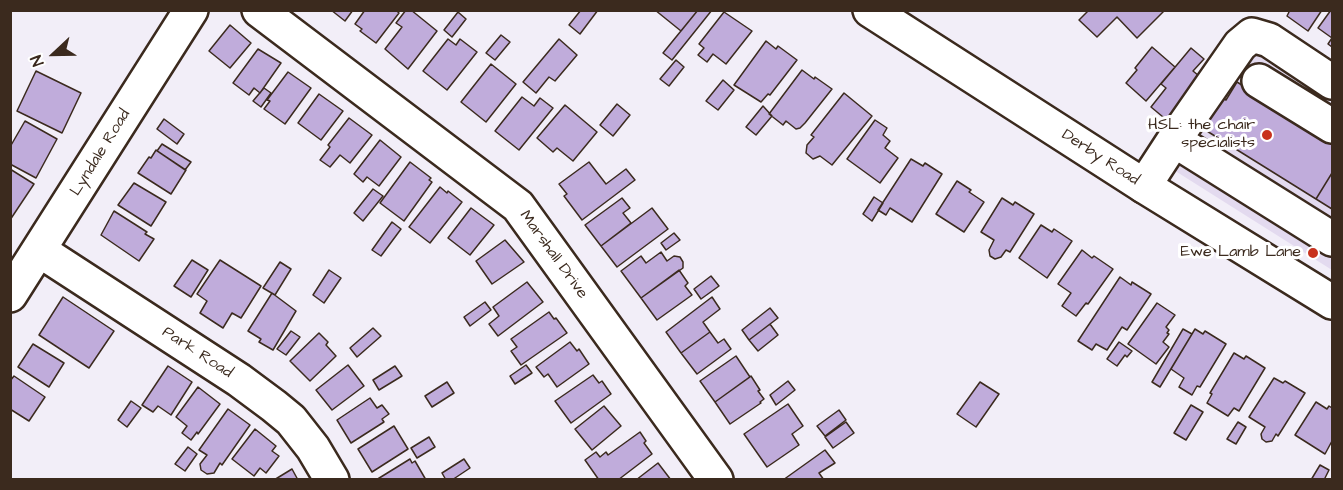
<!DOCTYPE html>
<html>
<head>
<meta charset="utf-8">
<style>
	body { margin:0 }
	#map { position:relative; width:1343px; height:490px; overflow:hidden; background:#f2eef8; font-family:"Architects Daughter",sans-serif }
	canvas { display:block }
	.frame { position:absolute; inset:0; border:12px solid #3b2a1e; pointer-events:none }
	.north { position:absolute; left:24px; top:24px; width:60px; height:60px; -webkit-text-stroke:4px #fff; paint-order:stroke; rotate:248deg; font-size:16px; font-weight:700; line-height:24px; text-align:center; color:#3b2a1e }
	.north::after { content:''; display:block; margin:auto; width:21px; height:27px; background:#3b2a1e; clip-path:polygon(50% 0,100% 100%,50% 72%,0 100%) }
</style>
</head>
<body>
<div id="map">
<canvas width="1343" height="490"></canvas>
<div class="frame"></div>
<div class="north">N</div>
</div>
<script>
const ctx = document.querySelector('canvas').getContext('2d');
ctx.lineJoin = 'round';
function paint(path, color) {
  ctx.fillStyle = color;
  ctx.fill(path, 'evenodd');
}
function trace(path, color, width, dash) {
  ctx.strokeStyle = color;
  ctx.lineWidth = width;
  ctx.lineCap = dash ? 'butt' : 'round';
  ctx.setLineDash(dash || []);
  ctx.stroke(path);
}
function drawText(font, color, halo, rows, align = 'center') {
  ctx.font = font + ' "Architects Daughter",sans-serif';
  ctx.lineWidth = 6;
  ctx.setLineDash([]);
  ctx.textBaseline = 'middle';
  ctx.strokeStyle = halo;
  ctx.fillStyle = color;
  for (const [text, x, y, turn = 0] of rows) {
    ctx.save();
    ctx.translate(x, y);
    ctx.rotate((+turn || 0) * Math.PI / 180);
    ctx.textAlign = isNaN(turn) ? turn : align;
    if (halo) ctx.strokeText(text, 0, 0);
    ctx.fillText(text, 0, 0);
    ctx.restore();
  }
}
const built = new Path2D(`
	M1255 54 1332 103V270L1150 155 1221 98 1226 100Z`);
const building = new Path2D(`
	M331 10H353L345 21Z
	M365 10H396L399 13 376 43 360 31 362 29 355 24Z
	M406 10H411L437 31 408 69 385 49 402 27 396 23Z
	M581 10H598L580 34 569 25Z
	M655 10H698L681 31Z
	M698 10H712L672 60 663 53Z
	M1089 10H1165L1137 38 1117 17 1097 37 1079 20Z
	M1322 10 1308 31 1287 16 1290 10Z
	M1331 10H1332V47L1328 44 1332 38 1318 28Z
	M458 12 466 19 452 37 444 30Z
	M724 12 752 31 726 64 713 54 707 62 698 55 704 48 699 44Z
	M230 25 251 43 230 68 209 51Z
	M501 35 510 42 495 60 486 53Z
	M448 39 456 45 460 39 477 52 447 90 423 71Z
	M559 39 577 55 555 81 549 77 536 93 523 82Z
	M766 41 776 49 778 46 797 60 770 95 768 94 761 102 734 85Z
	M1152 47 1175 67 1146 101 1126 83 1137 70 1135 68Z
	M1191 48 1204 59 1193 71 1204 80 1169 122 1151 107 1166 88 1161 84Z
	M258 49 281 63 260 93 254 88 249 95 233 83Z
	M676 60 684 67 669 86 660 79Z
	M491 64 516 84 486 122 461 102Z
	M802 70 814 79 815 77 832 89 805 123 800 128 796 129 786 121 783 125 769 114Z
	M36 71 81 93 62 133 17 111Z
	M288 72 311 88 285 124 264 109 270 101 267 100Z
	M723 80 734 90 718 110 706 101Z
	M1237 82 1332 141V173L1316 199 1202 128 1221 98 1226 100Z
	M264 88 271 93 261 107 253 101Z
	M844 93 872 116 832 165 820 156 813 159 806 153 807 145 814 137 811 135Z
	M319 94 343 111 321 140 298 123Z
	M522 97 534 106 540 98 553 108 519 150 495 131Z
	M617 104 630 115 613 136 600 125Z
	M565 105 597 132 573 161 557 148 553 152 537 138Z
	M763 106 772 116 756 135 746 127Z
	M349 118 372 135 350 163 340 155 330 167 320 160 330 147 328 145Z
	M164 119 184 134 177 144 157 129Z
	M875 120 887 128 883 135 890 141 885 148 898 158 880 183 847 159Z
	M25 121 57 139 36 178 10 164V147Z
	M380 140 401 157 379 186 367 177 363 182 354 174Z
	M162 144 191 162 185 170 157 151Z
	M156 150 186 170 171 194 138 173 149 157 151 158Z
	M911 159 923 166 925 163 942 174 912 222 890 208 886 215 878 210Z
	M410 162 431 178 429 180 432 182 404 221 380 203Z
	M589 162 606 184 626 169 635 180 582 220 564 196 567 194 559 184Z
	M10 169 34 184 10 220Z
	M1332 173V209L1316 199Z
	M957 181 971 190 969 192 984 202 964 232 936 214Z
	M134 183 166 202 151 226 118 205Z
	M440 187 447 193 448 191 462 202 430 243 409 227Z
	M373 189 383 196 363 221 354 213Z
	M874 197 883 203 872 221 863 214Z
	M622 198 630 208 623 213 631 223 601 246 585 225Z
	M1002 198 1013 205 1015 202 1034 214 1010 252 1006 250 1001 257 995 259 990 256 989 250 994 240 981 232Z
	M471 208 494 225 470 255 448 238Z
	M652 208 668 229 617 267 601 246Z
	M114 211 147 232 145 234 154 239 139 261 101 235Z
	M392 222 401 229 381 256 372 250Z
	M1041 225 1052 232 1054 229 1072 241 1047 278 1019 258Z
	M674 233 680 240 666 250 661 243Z
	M505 240 524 262 492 284 476 261Z
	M1082 250 1092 258 1094 256 1113 269 1088 304 1086 303 1076 316 1062 306 1071 293 1058 284Z
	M661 252 667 261 674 256 680 257 683 262V268L641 298 621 271 641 256 646 263Z
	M192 260 208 270 191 297 174 286Z
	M220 260 261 286 241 318 232 313 223 328 200 313 207 301 197 294Z
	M280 262 291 269 275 295 263 288Z
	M329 270 341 278 324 303 313 295Z
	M679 270 688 283 685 286 692 295 657 320 641 298Z
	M711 276 719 286 701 299 694 289Z
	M1120 277 1131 285 1132 282 1151 294 1127 330 1122 327 1107 350 1096 344 1092 350 1078 341Z
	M527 282 543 302 498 336 489 324 499 316 493 307Z
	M272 293 296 311 273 350 259 342 261 339 248 331Z
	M63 297 114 331 89 368 39 335Z
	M712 297 720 309 703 322 710 332 681 353 666 332Z
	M485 302 491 310 470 326 464 317Z
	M1157 303 1175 315 1166 327 1169 330 1167 333 1169 334 1163 342 1169 347 1156 364 1128 344Z
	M770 308 778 318 749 340 742 330Z
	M549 312 554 319 556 318 567 333 521 365 511 351 517 347 511 339Z
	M770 324 778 335 758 351 749 340Z
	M373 328 381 336 357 357 350 348Z
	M1183 329 1192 334 1160 387 1152 382Z
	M1195 329 1203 334 1205 331 1226 344 1200 387 1197 386 1192 395 1179 387 1184 378 1171 369Z
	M291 331 300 337 286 355 277 349Z
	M710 332 718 343 724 339 731 349 697 374 681 353Z
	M319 333 328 342 326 345 336 356 310 381 290 361Z
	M570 342 577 351 579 349 589 364 557 387 548 374 544 377 536 367Z
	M1119 342 1132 351 1127 357 1125 355 1117 366 1107 359Z
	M33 344 64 363 49 387 18 367Z
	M1234 353 1244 359 1246 356 1265 368 1239 411 1234 408 1228 416 1207 403 1212 394 1210 393Z
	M736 356 750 377 715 402 700 381Z
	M348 365 364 386 332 410 316 390Z
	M526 365 532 373 515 384 510 376Z
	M168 366 192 382 171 415 158 406 153 412 142 405Z
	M395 366 402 376 379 390 373 380Z
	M593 375 599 383 602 381 611 394 571 423 555 401Z
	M14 376 45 397 29 421 10 409V381Z
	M751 376 760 390 758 391 764 399 760 402 761 403 730 424 715 402Z
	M1274 378 1283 383 1285 381 1305 393 1278 436 1276 434 1272 441 1266 442 1262 439 1261 434 1265 427 1249 417Z
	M788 381 795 390 776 405 770 395Z
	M447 382 454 393 432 407 425 396Z
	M980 382 999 394 976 427 957 414Z
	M198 387 220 404 198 434 197 432 191 440 182 433 187 426 176 417Z
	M370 398 377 408 382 405 389 414 382 419 384 422 351 443 337 420Z
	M131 401 141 408 127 427 118 420Z
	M1316 402 1327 409 1329 406 1332 408V441L1325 454 1295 435Z
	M788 404 803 426 792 434 799 445 767 467 744 434Z
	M1191 405 1203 412 1186 440 1174 433Z
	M604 406 621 426 592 450 575 429Z
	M228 409 250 425 222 465 220 463 214 473 207 474 201 470 200 464 207 455 199 450Z
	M839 410 846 420 825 436 817 426Z
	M846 422 854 433 833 448 825 437Z
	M1238 422 1246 427 1236 444 1227 439Z
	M394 426 408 449 372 472 358 449Z
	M255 429 276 446 272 451 279 456 266 473 260 468 254 476 232 459Z
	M640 432 646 441 644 443 652 454 618 480H599L585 460 596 452 600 457 606 452 608 455Z
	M429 437 435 447 417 458 411 448Z
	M188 447 197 454 185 471 175 464Z
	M825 450 835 463 819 473 824 480H783Z
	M410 459 412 463 415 461 426 480H376Z
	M464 459 470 468 452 480H446L442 473Z
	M658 463 671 480H636Z
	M1320 465 1329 470 1324 480H1311Z
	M292 469 298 480H274Z`);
const minor = new Path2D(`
	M259 10 518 206 716 480
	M1259 81 1332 126
	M1174 140 1240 45 1252 35 1269 40 1332 82
	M1144 186 1174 140 1332 239
	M39 250 239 380 274 406 291 420 313 448 332 480
	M10 295 191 10`);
const major = new Path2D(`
	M870 10 1144 186 1332 302`);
const markers = [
	[1267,135,6,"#c8321e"],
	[1313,253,6,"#c8321e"]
];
const poiNames = [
	["HSL: the chair",1255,126],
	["specialists",1255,144],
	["Ewe Lamb Lane",1301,253]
];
const streetNames = [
	["Lyndale Road",101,153,-58],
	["Derby Road",1100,158,33],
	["Marshall Drive",553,255,54],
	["Park Road",197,353,33]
];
paint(built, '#e3daef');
paint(building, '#c0acdb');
trace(building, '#3b2a1e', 1.5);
trace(minor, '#3b2a1e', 38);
trace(major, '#3b2a1e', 38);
trace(minor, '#fff', 33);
trace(major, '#fff', 33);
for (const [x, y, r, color] of markers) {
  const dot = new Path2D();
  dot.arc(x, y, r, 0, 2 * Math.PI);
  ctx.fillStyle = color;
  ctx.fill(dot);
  trace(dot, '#fff', 2);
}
drawText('16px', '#3b2a1e', '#fff', poiNames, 'right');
drawText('16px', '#3b2a1e', '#fff', streetNames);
</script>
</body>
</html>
